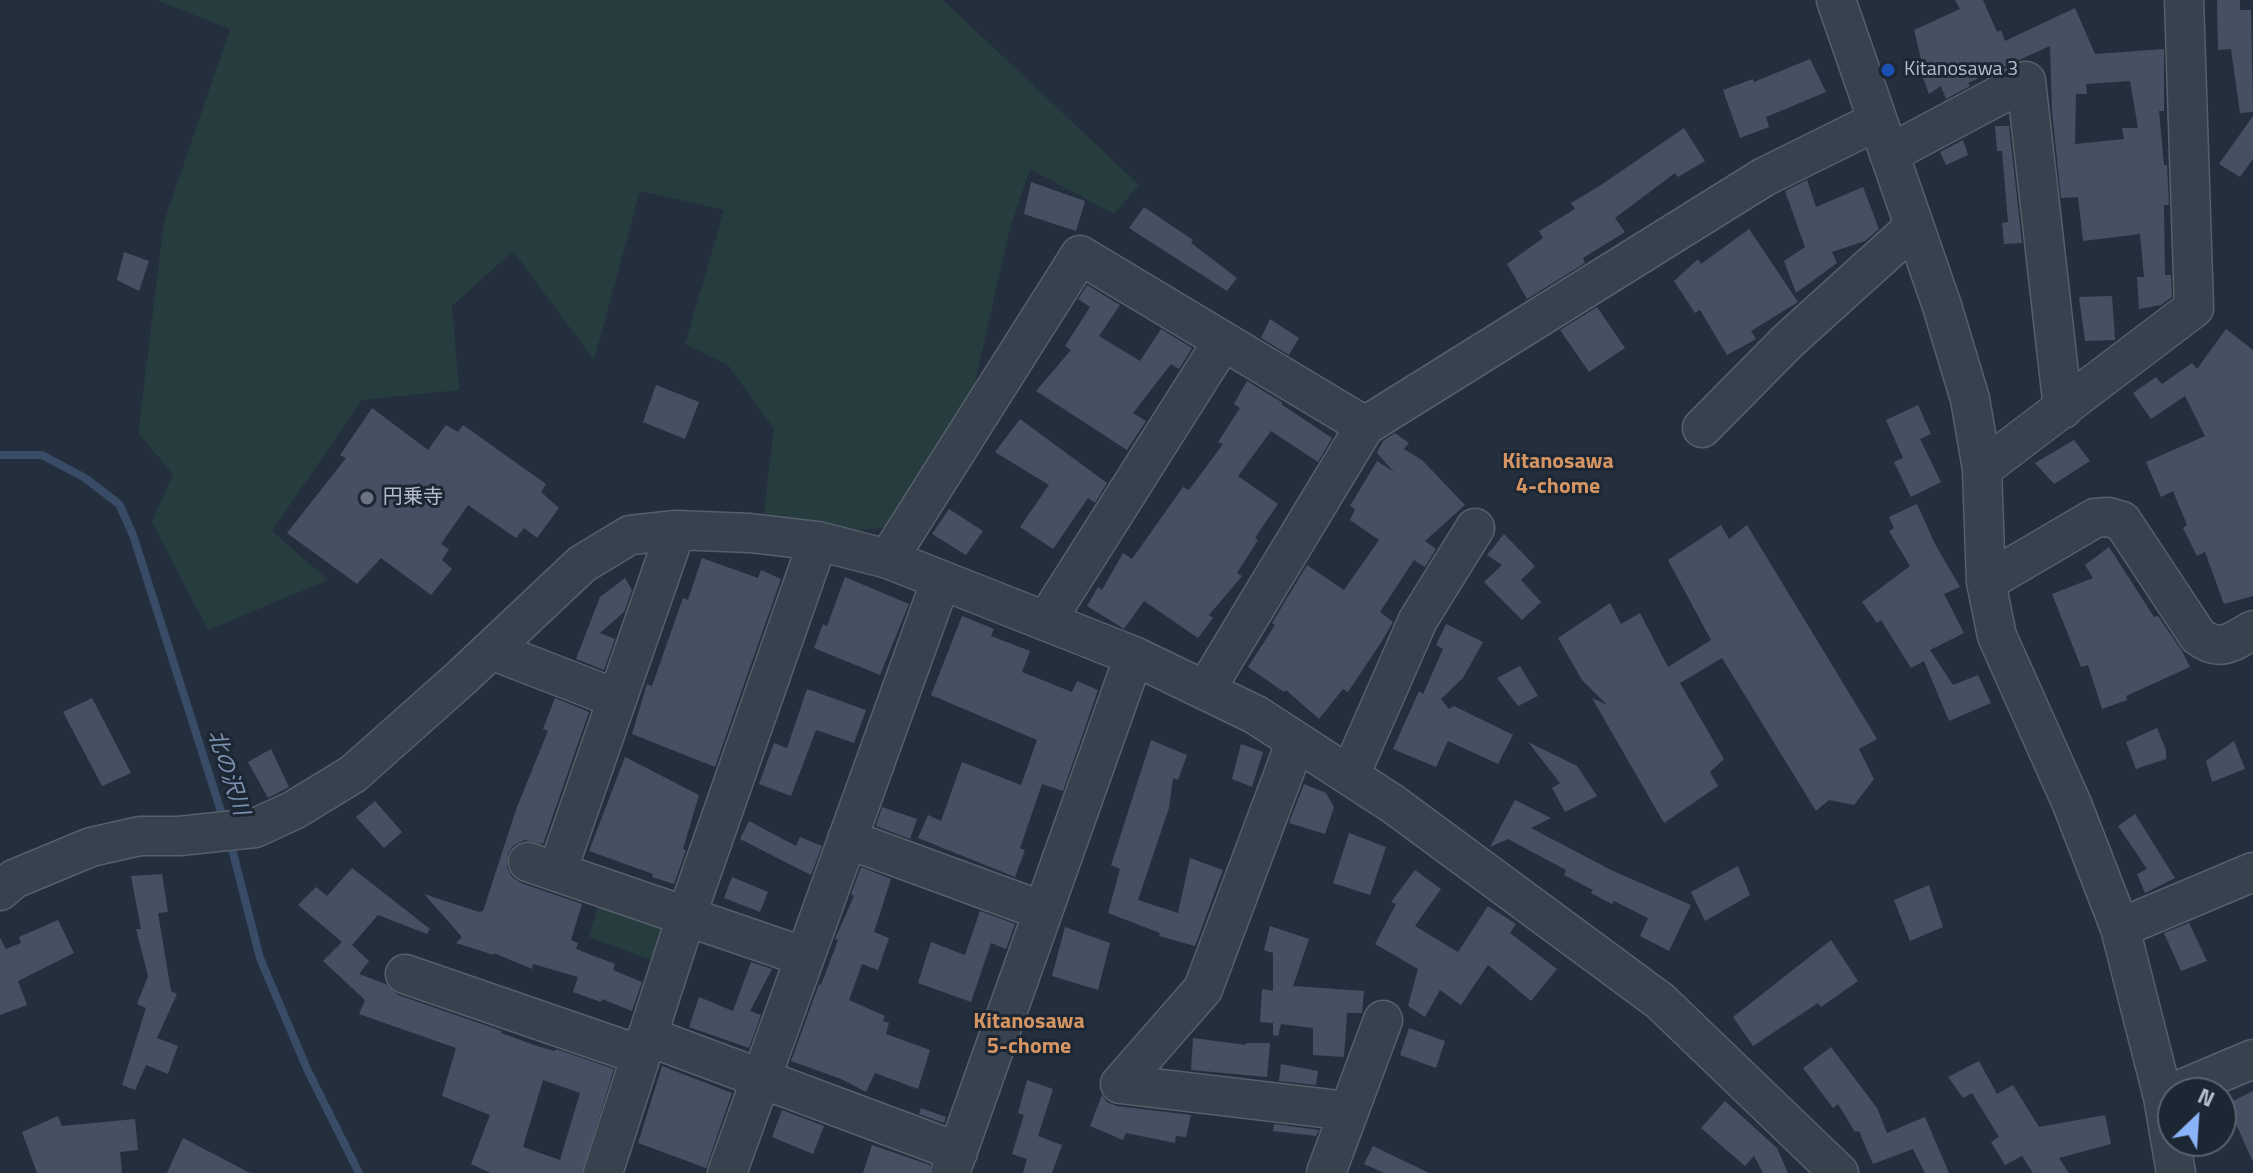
<!DOCTYPE html>
<html>
<head>
<meta charset="utf-8">
<style>
	body { margin:0 }
	#map { position:relative; width:2253px; height:1173px; overflow:hidden; background:#242f3e; font-family:"Titillium Web",sans-serif }
	canvas { display:block }
	.north { position:absolute; left:2157px; top:1077px; width:80px; height:80px; box-sizing:border-box; background:#1d2633; border:2px solid #59626f; border-radius:50%; rotate:25deg; font-size:22px; font-weight:700; line-height:32px; text-align:center; color:#b4bcc9 }
	.north::after { content:''; display:block; margin:auto; width:28px; height:36px; background:#8ab4f8; clip-path:polygon(50% 0,100% 100%,50% 72%,0 100%) }
</style>
</head>
<body>
<div id="map">
<canvas width="2253" height="1173"></canvas>
<div class="north">N</div>
</div>
<script>
const ctx = document.querySelector('canvas').getContext('2d');
ctx.lineJoin = 'round';
function paint(path, color) {
  ctx.fillStyle = color;
  ctx.fill(path, 'evenodd');
}
function trace(path, color, width, dash) {
  ctx.strokeStyle = color;
  ctx.lineWidth = width;
  ctx.lineCap = dash ? 'butt' : 'round';
  ctx.setLineDash(dash || []);
  ctx.stroke(path);
}
function drawText(font, color, halo, rows, align = 'center') {
  ctx.font = font + ' "Titillium Web","Noto Sans JP",sans-serif';
  ctx.lineWidth = 6;
  ctx.setLineDash([]);
  ctx.textBaseline = 'middle';
  ctx.strokeStyle = halo;
  ctx.fillStyle = color;
  for (const [text, x, y, turn = 0] of rows) {
    ctx.save();
    ctx.translate(x, y);
    ctx.rotate((+turn || 0) * Math.PI / 180);
    ctx.textAlign = isNaN(turn) ? turn : align;
    if (halo) ctx.strokeText(text, 0, 0);
    ctx.fillText(text, 0, 0);
    ctx.restore();
  }
}
const green = new Path2D(`
	M156 0H943L1139 185 1114 214 1030 169 1010 228 974 387 901 525 856 531 763 520 774 429 728 365 685 344 724 210 640 191 594 360 513 251 452 306 459 390 362 400 272 531 328 580 208 630 152 522 173 474 138 433 164 222 230 29Z
	M599 902 656 921 660 930 651 960 589 937Z`);
const stream = new Path2D(`
	M0 455H42L85 478 119 504 133 535 224 821
	M230 841 260 958 307 1069 359 1173`);
const building = new Path2D(`
	M1955 0H1983L1997 32 2001 30 2005 41 2075 8 2095 54 2164 49V111H2159L2164 165H2167L2169 205H2164L2165 275H2171L2172 297 2161 305 2139 309 2137 277H2144L2140 234 2083 241 2078 197 2061 198 2052 111 2050 46 1968 83 1970 86 1946 99 1941 86 1929 94 1921 73 1924 71 1914 30 1960 9ZM2130 81 2138 128H2122L2124 139 2075 144 2076 94H2087L2086 84Z
	M2217 0H2240V10H2251L2253 112 2240 113 2231 49 2218 50Z
	M1810 59 1826 92 1766 117 1769 127 1740 138 1723 90 1753 79 1754 82Z
	M2253 116V159L2240 177 2219 164Z
	M1995 126H2009L2022 243 2004 244 2002 223 2008 222 2002 151H1997Z
	M1684 128 1705 161 1678 177 1675 173 1615 218 1625 232 1583 258 1585 263 1527 299 1507 264 1543 238 1539 231 1575 209 1571 203 1598 187Z
	M1963 140 1968 155 1946 165 1940 152Z
	M1807 180 1816 207 1863 187 1879 229 1865 241 1832 252 1837 263 1796 293 1784 261 1805 247 1785 191Z
	M1031 182 1085 201 1076 231 1024 214Z
	M1144 207 1193 240 1191 243 1237 278 1227 291 1129 228Z
	M1749 229 1798 302 1751 331 1756 339 1727 355 1700 310 1695 313 1674 281 1698 259 1701 264Z
	M124 252 149 261 139 291 117 280Z
	M1087 285 1120 305 1099 336 1140 361 1161 329 1192 348 1179 369 1171 364 1133 413 1146 421 1127 450 1036 391 1071 350 1065 346 1090 307 1078 299Z
	M2112 296 2115 340 2085 341 2079 297Z
	M1597 307 1625 348 1589 372 1560 330Z
	M1270 319 1299 338 1289 355 1261 338Z
	M2226 329 2253 350V596L2224 604 2205 552 2197 556 2183 528 2187 525 2173 491 2161 497 2146 462 2205 436 2185 396 2151 419 2133 393 2156 377 2162 384 2192 363 2197 369Z
	M1247 381 1283 403 1281 404 1332 438 1318 462 1271 431 1238 476 1278 504 1255 538 1258 540 1237 573 1242 576 1209 615 1213 618 1198 638 1144 601 1124 629 1121 627 1087 606 1098 587 1102 590 1123 553 1132 559 1183 487 1189 490 1223 444 1218 442 1240 408 1234 404Z
	M656 385 699 402 685 439 643 422Z
	M1918 405 1931 434 1920 439 1941 482 1911 497 1894 462 1903 458 1886 420Z
	M372 408 428 450 446 425 458 432 463 425 546 484 541 492 559 508 537 538 524 528 516 538 468 505 441 544 449 549 442 560 452 569 431 595 381 558 357 584 287 533 346 458 340 455Z
	M1020 419 1107 483 1095 503 1088 498 1053 549 1020 527 1049 485 995 452Z
	M1395 433 1409 443 1404 449 1422 460 1465 505 1425 541 1436 549 1425 567 1414 560 1380 612 1393 622 1382 641 1348 692 1343 689 1319 719 1286 690 1284 692 1248 667 1275 625 1272 623 1307 565 1344 590 1379 540 1350 520 1355 509 1350 506 1377 461 1394 472 1377 453 1383 441Z
	M2074 440 2090 461 2054 484 2035 463Z
	M1917 504 1935 544 1960 587 1944 594 1964 633 1930 650 1953 685 1978 675 1991 703 1949 721 1924 661 1911 668 1881 620 1877 623 1862 602 1910 566 1889 531 1894 528 1889 517Z
	M949 509 983 531 966 555 932 534Z
	M1721 525 1729 539 1747 525 1877 739 1859 749 1874 779 1854 805 1829 800 1816 811 1722 658 1680 683 1724 759 1710 772 1718 786 1664 823 1592 698 1607 705 1582 680 1558 638 1610 603 1621 624 1640 613 1668 667 1711 640 1668 560Z
	M1504 534 1535 566 1521 580 1541 602 1522 620 1484 582 1502 565 1487 555Z
	M2109 547 2154 617 2158 616 2182 651 2190 667 2126 696 2127 700 2102 709 2088 665 2081 667 2052 594 2093 578 2085 565Z
	M702 558 758 578 761 570 781 579 715 767 632 734 647 684 652 686 683 598 688 600Z
	M845 577 909 604 880 675 814 648 823 624 827 626Z
	M625 578 632 590 624 612 600 633 615 639 604 670 576 659 600 597Z
	M962 616 994 629 991 636 1030 651 1022 672 1072 692 1077 681 1098 690 1063 791 1042 784 1020 848 1025 850 1015 877 918 838 928 815 941 821 962 762 1021 785 1037 740 931 695Z
	M1446 624 1483 642 1463 678 1441 699 1449 709 1454 706 1513 735 1498 764 1448 741 1436 767 1393 749 1419 691 1423 694 1443 649 1436 645Z
	M1520 666 1538 696 1518 706 1497 678Z
	M807 689 866 710 854 743 816 730 791 796 759 784 774 743 787 748Z
	M92 698 131 773 102 786 63 712Z
	M555 698 589 712 543 844 525 840 514 845 508 854 507 867 512 877 521 883 582 904 571 940 578 943 576 949 615 964 613 970 642 982 632 1011 602 999 601 1002 573 992 578 977 533 964 532 969 494 953V955L456 943 462 937 424 894 479 912 483 911 517 807 548 731 543 729Z
	M2157 728 2166 750V759L2136 769 2126 742Z
	M1151 740 1187 755 1178 780 1173 778 1169 808 1138 900 1178 913 1190 858 1223 870 1195 946 1159 936 1160 933 1108 913 1120 869 1111 865Z
	M2234 741 2245 769 2212 782 2206 761Z
	M1528 742 1577 766 1597 796 1565 812 1552 788 1560 783Z
	M1241 744 1263 752 1252 787 1232 779Z
	M271 749 289 787 268 798 248 762Z
	M625 757 699 795 683 849 686 850 674 884 652 877 653 874 589 851Z
	M1304 784 1326 793 1334 807 1325 834 1289 823Z
	M1515 800 1551 818 1531 828 1613 871 1691 905 1669 951 1640 936 1648 918 1614 901 1612 904 1591 893 1593 890 1564 875 1566 870 1508 839 1490 847Z
	M375 801 402 832 384 848 356 817Z
	M882 807 917 819 910 839 876 826Z
	M2135 814 2175 878 2145 893 2137 874 2147 869 2118 826Z
	M749 821 796 846 800 837 822 846 811 875 740 839Z
	M1349 833 1386 847 1370 895 1333 883Z
	M1738 866 1750 895 1705 921 1691 892Z
	M861 867 891 879 874 932 889 938 878 970 862 964 849 1000 885 1016 883 1021 889 1023 886 1034 930 1050 918 1089 875 1073 866 1092 841 1079 791 1061 819 984 821 985 838 940 835 939 854 896 851 894Z
	M352 868 430 929 427 934 378 915 352 945 369 961 359 974 386 984 398 995 502 1031 501 1033 537 1046 555 1051 556 1049 614 1069 582 1173H491L471 1164 490 1115 442 1096 456 1048 359 1014 365 1000 323 961 342 942 298 905 316 887 327 896ZM543 1080 580 1093 560 1160 523 1147Z
	M1415 870 1441 889 1415 926 1458 952 1488 906 1516 924 1510 933 1557 969 1531 1001 1488 965 1461 1005 1440 990 1425 1017 1408 1006 1418 969 1375 944 1396 904 1391 902Z
	M162 874 168 912 158 913 171 991 177 994 157 1038 178 1046 168 1074 146 1065 135 1090 122 1085 146 1008 137 1004 148 976 136 929H141L131 876Z
	M732 877 768 892 760 912 724 898Z
	M1929 885 1943 927 1910 941 1894 900Z
	M980 911 1015 924 1006 949 991 943 971 1002 918 983 931 942 965 955Z
	M58 920 74 953 18 981 27 1005 0 1015V938L6 949 21 943 19 937Z
	M2189 923 2207 961 2181 971 2164 933Z
	M1270 926 1309 939 1293 986 1364 991 1362 1013H1347L1344 1057 1313 1055V1028L1281 1024 1278 1036 1273 1035V1023L1260 1022 1262 989 1273 991V953L1264 950Z
	M1065 927 1110 943 1098 990 1052 976Z
	M1831 940 1858 981 1821 1007 1818 1003 1753 1046 1733 1017Z
	M751 962 772 969 750 1011 761 1015 749 1048 689 1027 699 997 733 1011Z
	M1409 1028 1445 1041 1436 1068 1400 1055Z
	M1193 1038 1246 1045V1043H1270L1267 1077 1191 1070Z
	M1831 1047 1877 1108 1887 1133 1925 1117 1949 1173H1925L1913 1149 1873 1164 1859 1131 1855 1132 1838 1104 1833 1108 1803 1068Z
	M1979 1061 1997 1094 2013 1085 2039 1127 2105 1115 2111 1144 2059 1158 2069 1173H2033L2022 1156 2005 1165 1991 1142 1999 1137 1972 1093 1963 1098 1948 1077Z
	M1281 1064 1318 1071 1316 1085 1279 1081Z
	M662 1066 732 1093 706 1168 638 1143Z
	M1027 1080 1053 1089 1038 1136 1062 1145 1052 1173H1023L1027 1159 1012 1154 1024 1115 1018 1113Z
	M2253 1091V1162L2227 1104Z
	M1102 1095 1107 1102 1117 1106 1191 1115 1186 1137 1176 1136 1175 1143 1126 1133 1123 1140 1090 1126Z
	M1725 1101 1777 1148 1788 1173H1763L1754 1156 1745 1166 1701 1128Z
	M921 1108 946 1117 944 1123 919 1114Z
	M782 1110 824 1126 813 1154 772 1137Z
	M58 1116 62 1126 135 1119 138 1150 120 1152 122 1173H37L22 1132Z
	M1274 1124 1319 1130 1316 1136 1273 1131Z
	M183 1138 250 1173H167Z
	M872 1145 930 1165 929 1173H863Z
	M1373 1146 1429 1173H1384L1364 1164Z`);
const minor = new Path2D(`
	M1836 0 1942 306 1970 399 1982 469 1986 582 1997 636 2072 804 2120 928 2163 1097 2176 1173
	M1889 154 2026 81 2063 409
	M1702 428 1788 341 1914 227
	M1982 469 2194 308 2184 0
	M888 559 1080 255 1365 426
	M1986 582 2095 518 2108 517 2122 521 2198 636C2220 653 2232 642 2253 630
	M1046 621 1223 341
	M491 650 615 698
	M1206 689 1365 426 1764 177 1877 121
	M1296 741 1203 989 1120 1084 1348 1111
	M1350 775 1418 620 1475 528
	M847 839 1043 911
	M528 862 805 957
	M557 872 676 530
	M0 891 14 879 91 847 140 836H179L255 828 294 810 353 774 461 678 582 564 630 535 676 530 750 533 818 541 888 559 1134 656 1256 715 1393 804 1660 1001 1839 1173
	M2120 928 2253 872
	M405 974 640 1055
	M647 1036 958 1152
	M2163 1097 2253 1059
	M603 1173 687 914 818 541
	M727 1173 941 580
	M950 1173 1134 656
	M1326 1173 1383 1020`);
const markers = [
	[1888,70,8,"#1a4fb4"],
	[367,498,8,"#6b7280"]
];
const poiNames = [
	["Kitanosawa 3",1904,70],
	["円乗寺",383,498]
];
const neighbourhoodNames = [
	["Kitanosawa",1558,463],
	["4-chome",1558,488],
	["Kitanosawa",1029,1023],
	["5-chome",1029,1048]
];
const waterNames = [
	["北の沢川",227,773,72]
];
paint(green, '#263c3f');
trace(stream, '#394c67', 8);
paint(building, '#455162');
trace(minor, '#565f6c', 41);
trace(minor, '#38414e', 38);
for (const [x, y, r, color] of markers) {
  const dot = new Path2D();
  dot.arc(x, y, r, 0, 2 * Math.PI);
  ctx.fillStyle = color;
  ctx.fill(dot);
  trace(dot, '#1d2633', 3);
}
drawText('20px', '#b4bcc9', '#1d2633', poiNames, 'left');
drawText('bold 22px', '#d59563', '#1d2633', neighbourhoodNames);
drawText('italic 22px', '#7c92b1', '#1d2633', waterNames);
</script>
</body>
</html>
